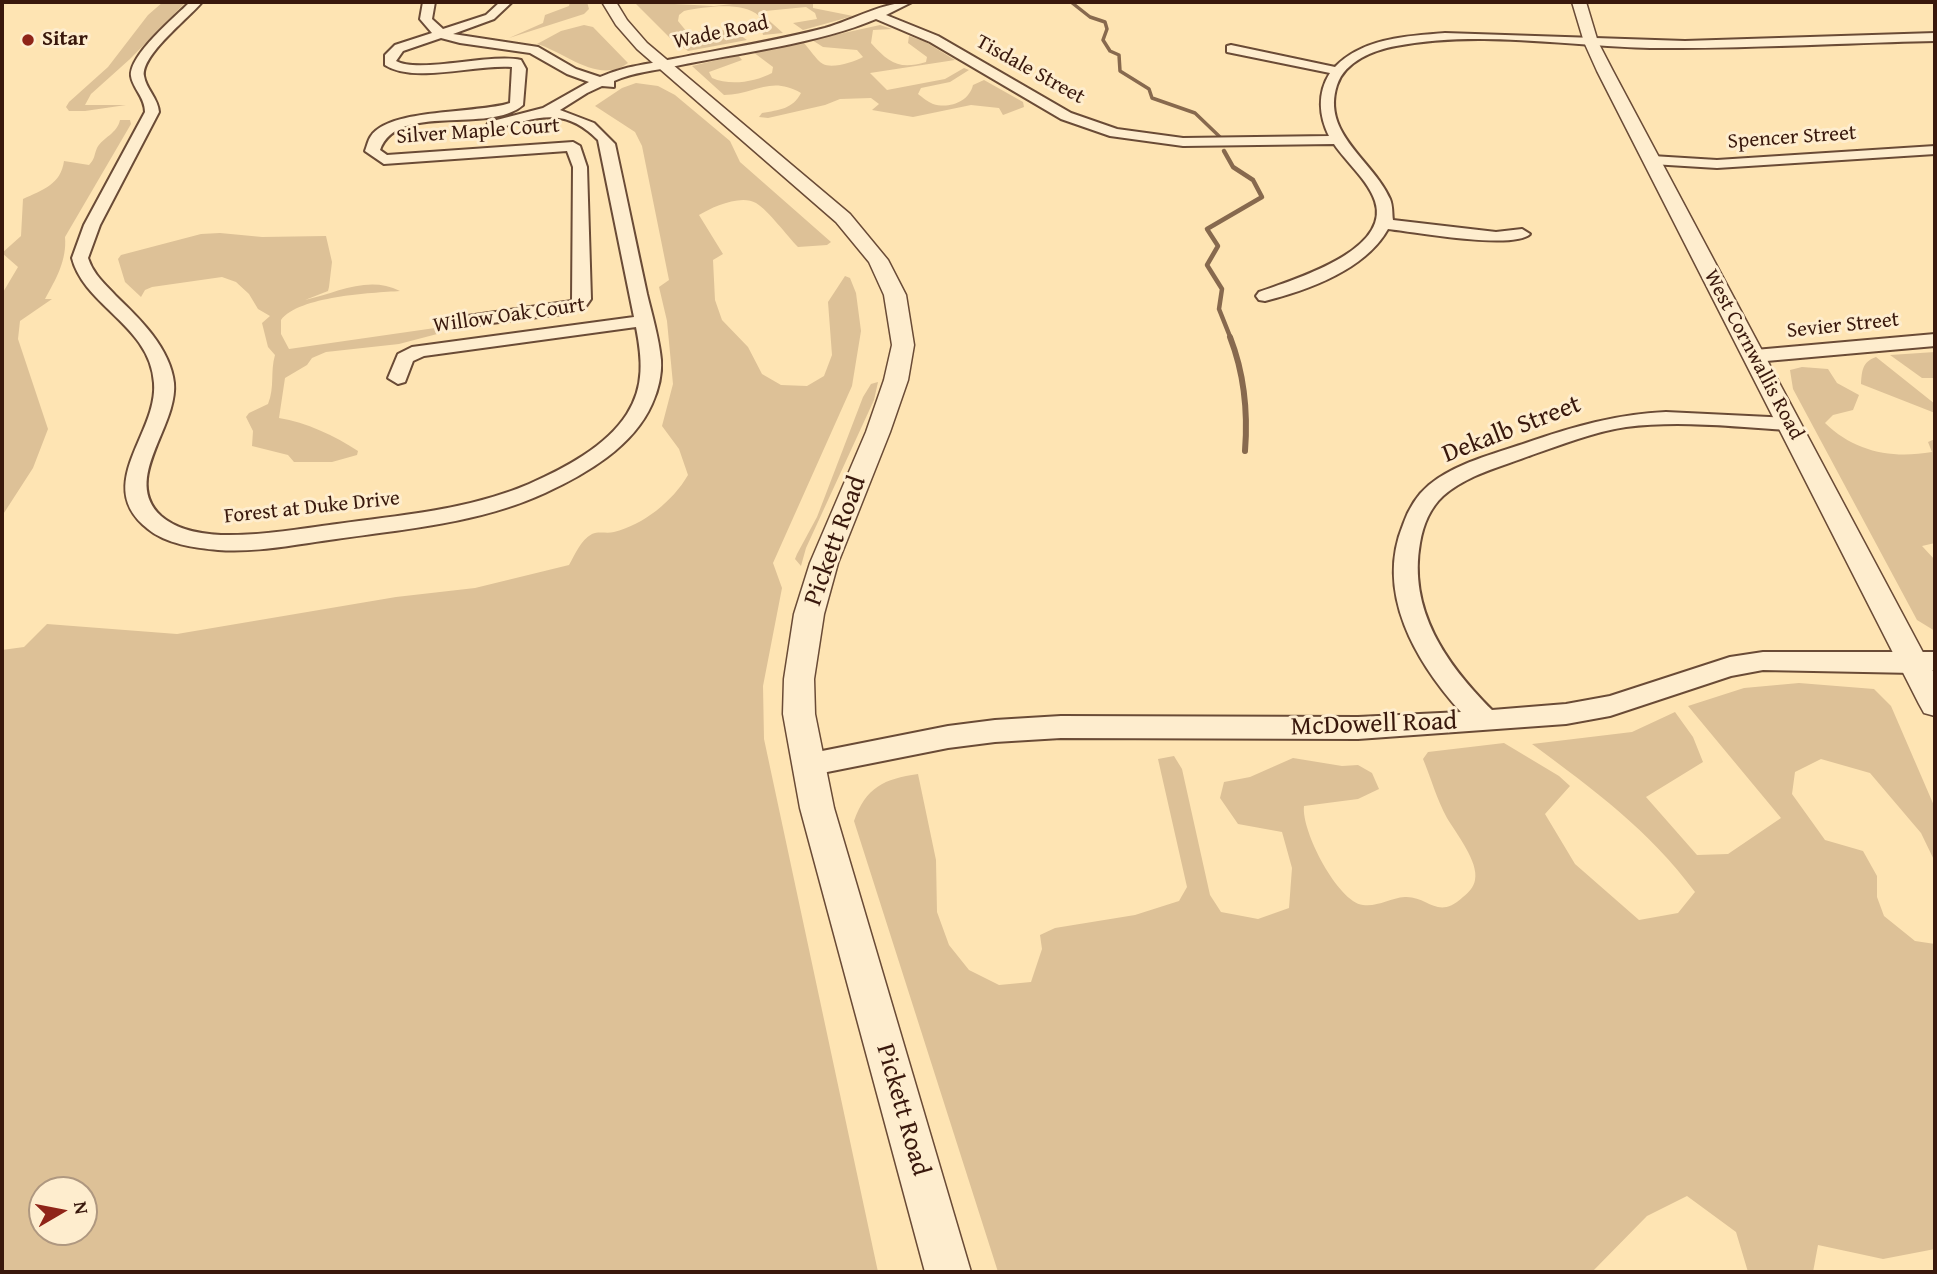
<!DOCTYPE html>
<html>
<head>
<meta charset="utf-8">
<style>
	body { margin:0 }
	#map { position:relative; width:1937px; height:1274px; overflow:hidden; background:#fee4b3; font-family:"Gentium Book Plus",serif }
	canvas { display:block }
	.frame { position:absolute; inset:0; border:4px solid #39180c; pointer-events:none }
	.north { position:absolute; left:28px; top:1176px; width:70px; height:70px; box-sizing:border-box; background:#feedce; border:2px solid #af9880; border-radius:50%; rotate:80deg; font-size:19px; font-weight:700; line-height:28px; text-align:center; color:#39180c }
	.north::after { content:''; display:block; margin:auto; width:24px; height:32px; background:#8f2418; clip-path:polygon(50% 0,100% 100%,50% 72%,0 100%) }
</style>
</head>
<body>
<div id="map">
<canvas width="1937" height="1274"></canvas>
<div class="frame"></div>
<div class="north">N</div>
</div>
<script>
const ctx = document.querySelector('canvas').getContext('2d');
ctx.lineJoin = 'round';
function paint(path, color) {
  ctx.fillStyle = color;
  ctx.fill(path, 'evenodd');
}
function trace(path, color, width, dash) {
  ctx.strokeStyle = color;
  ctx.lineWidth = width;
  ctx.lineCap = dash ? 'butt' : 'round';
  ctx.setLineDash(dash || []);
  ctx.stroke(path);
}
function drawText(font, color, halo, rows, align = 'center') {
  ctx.font = font + ' "Gentium Book Plus",serif';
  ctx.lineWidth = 6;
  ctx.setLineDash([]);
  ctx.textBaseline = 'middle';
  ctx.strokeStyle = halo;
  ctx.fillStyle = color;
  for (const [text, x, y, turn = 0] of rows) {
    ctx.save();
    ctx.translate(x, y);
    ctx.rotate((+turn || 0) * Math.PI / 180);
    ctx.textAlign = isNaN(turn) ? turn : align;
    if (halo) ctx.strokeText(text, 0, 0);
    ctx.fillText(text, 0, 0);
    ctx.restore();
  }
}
const green = new Path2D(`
	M163 2H186L130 59 91 94 85 105H126L85 111H69L66 107 69 102 108 67 148 15Z
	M570 2H587L589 9 584 14 509 38 543 23 545 15 569 6Z
	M634 2 714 6 752 2H816L813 3V8L853 16 803 30 793 23 817 19 815 13 806 7 765 11 764 16 783 33 763 35 759 16C742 1 705 7 684 11L679 15 678 21 687 32C712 33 724 23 747 40L688 51 670 38Z
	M584 25 593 27 628 63C599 85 565 52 537 44L561 31Z
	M880 25 892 29 873 30 871 43C889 63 899 70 926 62L927 57 908 43 909 36 924 41 955 60 870 73 887 90 945 79 964 68 969 70 950 82 921 88 918 94C922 97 928 102 933 104 949 109 969 102 973 85L984 80 1023 102 1024 107 1003 115 999 108 971 105 913 117 872 110 879 104 871 98 840 99 825 105 768 118 759 117 762 113C779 110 793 109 801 93 770 75 754 95 724 95L692 66 738 55 742 60 709 72 712 78C730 86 755 82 772 73L773 67 753 52 803 42C809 48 816 60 823 64 832 69 854 62 863 57L857 50 823 47 812 40Z
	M636 83 658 86 675 95 730 141 740 162 831 242 827 245 798 247C787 236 769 211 756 203 741 194 712 207 699 215L723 254 713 260 715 300 722 320 748 347 762 374 781 385 807 386 824 376 832 355 828 302 845 276 850 278 856 293 861 331 852 386 773 563 782 588 763 686 764 739 878 1272H2V650L24 647 47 624 177 634 396 597 475 588 569 565C576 553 580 541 592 534 599 531 607 534 614 532 643 525 673 501 688 475L679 449 662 426 673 384 667 321 659 287 669 280 642 146 635 132 595 106 622 88ZM42 1190H84V1232H42Z
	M120 120H130L131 124 65 237C67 260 56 279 45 299H52L20 321 18 339 48 429 33 468 2 516V294L18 267 2 253 21 236 23 199C43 190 61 184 64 161L89 165C95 159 94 155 97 148 103 137 117 134 120 120Z
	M220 233 262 237 326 236 332 262 329 287 328 291 305 300C337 293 368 275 400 291 371 293 299 296 281 320V334L289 349 435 328 441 333 399 344 326 352 312 358 307 365 285 378 279 418C306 422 335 436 358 451L357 455 332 462H294L288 455 252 446 253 431 246 417 249 413 268 404C275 387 270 372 275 355L268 347 262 323 270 316 258 309 249 294 236 282 222 277 152 287 145 290 141 297 125 282 118 259 121 255 201 234Z
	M1935 352V378H1922L1890 355Z
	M1876 357 1935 404V413L1861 384C1862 371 1862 362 1876 357Z
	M1802 367 1828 369 1837 383 1859 395 1853 410 1833 415 1825 423C1855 452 1892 459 1932 452L1928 442 1935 439V543L1922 546 1935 560V631L1917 620 1793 389 1790 370Z
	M878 382 874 400 806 548 801 566 795 559 797 554 817 517 863 397 871 384Z
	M1799 683 1874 689 1891 706 1935 808V862L1921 833 1870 773 1821 759 1795 772 1792 794 1825 840 1863 851 1877 876V897L1884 916 1915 941 1935 944V1249L1883 1259 1818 1245 1813 1272H1748L1736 1232 1687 1196 1647 1216 1592 1272H998L854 821C866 787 884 779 918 774L936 860 937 912 949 945 969 970 999 985 1031 982 1042 949 1040 935 1055 928 1135 915 1179 901 1187 887 1158 759 1174 756 1182 769 1210 895 1221 912 1258 919 1289 908 1292 868 1282 832 1238 824 1220 798 1224 782 1250 777 1293 758 1342 766 1358 765 1372 773 1379 789 1358 799 1304 806C1301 831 1338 902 1363 905 1378 907 1390 898 1405 897 1429 896 1437 921 1463 897 1468 893 1474 887 1475 880 1479 862 1456 833 1447 818 1437 800 1431 778 1423 759L1428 752 1504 743 1559 776 1570 786 1545 814 1575 864 1639 920 1678 913 1695 892C1649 830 1594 790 1532 744L1632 732 1675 712 1693 737 1703 762 1646 797 1697 855 1728 854 1781 818 1688 706 1744 688Z`);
const streamFar2 = new Path2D(`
	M1071 2 1090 17 1105 22 1107 29 1103 40 1110 51 1119 55 1120 71 1149 89 1152 98 1195 113 1220 137`);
const streamFar1 = new Path2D(`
	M1224 151 1233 167 1253 180 1262 197 1207 229 1218 246 1207 265 1222 289 1219 309 1231 339`);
const stream = new Path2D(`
	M1230 337C1244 373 1248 413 1245 451`);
const minor = new Path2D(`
	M190 2H202C188 19 141 55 144 76 146 89 158 98 159 112L100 225 88 258C93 274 105 284 116 296 140 319 170 348 174 383 178 427 121 479 161 516 177 530 201 534 221 535 260 536 299 529 337 524 401 515 468 510 529 484 563 469 606 447 627 414 645 386 642 358 636 327L424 356 413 361 405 382 398 384 388 378 398 354 412 347 634 317 598 140C562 104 536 119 494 129L487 125 489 122 543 108 589 82 567 74 530 53 460 43 441 38 403 51 396 61C418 74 490 53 521 60L526 69 523 105C489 135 398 101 380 150L387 155 573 142 580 146 587 167 591 299 584 309 569 313 461 327 452 322 461 317 572 301 573 167 567 151 384 164 365 151C367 146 368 140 371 136 390 108 477 114 510 103L512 67C476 64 415 84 385 65V55L395 45 432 33 420 19 423 2H435L432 19 443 29 486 15 500 2H512L494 19 453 34 538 47 576 69 600 77C629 65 644 65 673 59 723 49 775 41 825 28 853 20 883 2 912 2L886 15 938 36 1071 113 1117 129 1183 138 1329 136C1319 116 1317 93 1330 73L1227 52V46L1231 45 1335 67C1363 38 1407 36 1445 33L1685 41 1935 33V41C1840 43 1745 49 1650 48 1566 46 1479 30 1396 46 1374 50 1345 61 1337 85 1321 134 1373 160 1390 199 1393 206 1392 214 1393 220L1496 232 1522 229 1530 234C1514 250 1414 232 1388 229 1365 270 1308 290 1265 301L1259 300 1256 296 1259 292C1292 280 1392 251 1375 201 1368 180 1346 162 1334 144L1183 146 1110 136 1061 119 930 42 876 19C820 43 738 53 676 66 654 71 634 72 614 81V87L602 86 587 93 560 110 594 123 615 144C626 194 636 244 647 294 652 315 659 338 661 360 662 374 658 391 652 404 633 447 586 474 545 493 480 523 406 529 336 539 297 544 257 553 218 550 195 548 166 544 148 529 92 485 158 434 154 383 151 326 84 306 72 258L84 225 145 112C145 97 133 89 131 76 129 55 175 17 190 2Z
	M1935 146V154L1717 168 1652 164 1645 160 1652 156 1717 160Z
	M1935 334V346L1755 362 1746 356 1755 350Z
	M1666 412 1790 418 1797 420 1800 424 1797 428 1790 430C1736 427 1680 420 1626 427 1593 432 1561 445 1529 456 1500 467 1467 475 1443 496 1430 508 1423 525 1420 543 1408 610 1446 664 1492 710L1566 704 1610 696 1730 657 1763 652H1935V670L1914 673 1763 670 1731 676 1610 716 1566 724 1358 739 1061 738 995 742 948 748 807 776 797 773 793 765 797 757 807 754 948 726 995 720 1061 716 1358 717 1461 712C1416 662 1375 593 1403 525 1408 510 1417 495 1429 485 1456 463 1494 454 1526 443 1572 427 1617 414 1666 412Z`);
const tertiary = new Path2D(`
	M602 2H616L627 20 647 43 850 214 888 260 906 295 914 345 908 380 890 432 838 563 824 614 814 679 815 714 834 808 971 1272H925L800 808 783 714 784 679 794 614 810 563 866 432 884 380 892 345 884 295 869 262 836 222 637 49 616 25Z
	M1572 2H1586L1598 42 1613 71 1935 675V716L1924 713 1919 704 1597 71 1584 42Z`);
const markers = [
	[28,40,7,"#8f2418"]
];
const farStreetnames = [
	["Wade Road",721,33,-12],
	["Tisdale Street",1030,70,29],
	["Silver Maple Court",478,132,-4],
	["Spencer Street",1792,138,-4],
	["Willow Oak Court",509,316,-8],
	["Sevier Street",1843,326,-6],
	["West Cornwallis Road",1753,355,62],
	["Forest at Duke Drive",312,508,-6]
];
const farPoinames = [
	["Sitar",42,40]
];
const streetNames = [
	["Dekalb Street",1512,430,-21],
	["Pickett Road",836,541,-70],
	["McDowell Road",1374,725,-2],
	["Pickett Road",902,1110,74]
];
paint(green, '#ddc197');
trace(streamFar2, '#87694e', 3.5);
trace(streamFar1, '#87694e', 4.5);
trace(stream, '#87694e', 6);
trace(minor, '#6a4b36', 4);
trace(tertiary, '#6a4b36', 3);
paint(minor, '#feedce');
paint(tertiary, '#feedce');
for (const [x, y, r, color] of markers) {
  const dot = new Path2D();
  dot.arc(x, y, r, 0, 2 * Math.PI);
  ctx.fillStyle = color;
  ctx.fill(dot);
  trace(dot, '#feedce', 2.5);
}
drawText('21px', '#39180c', '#feedce', farStreetnames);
drawText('bold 21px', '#39180c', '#feedce', farPoinames, 'left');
drawText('26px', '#39180c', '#feedce', streetNames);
</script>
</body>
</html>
